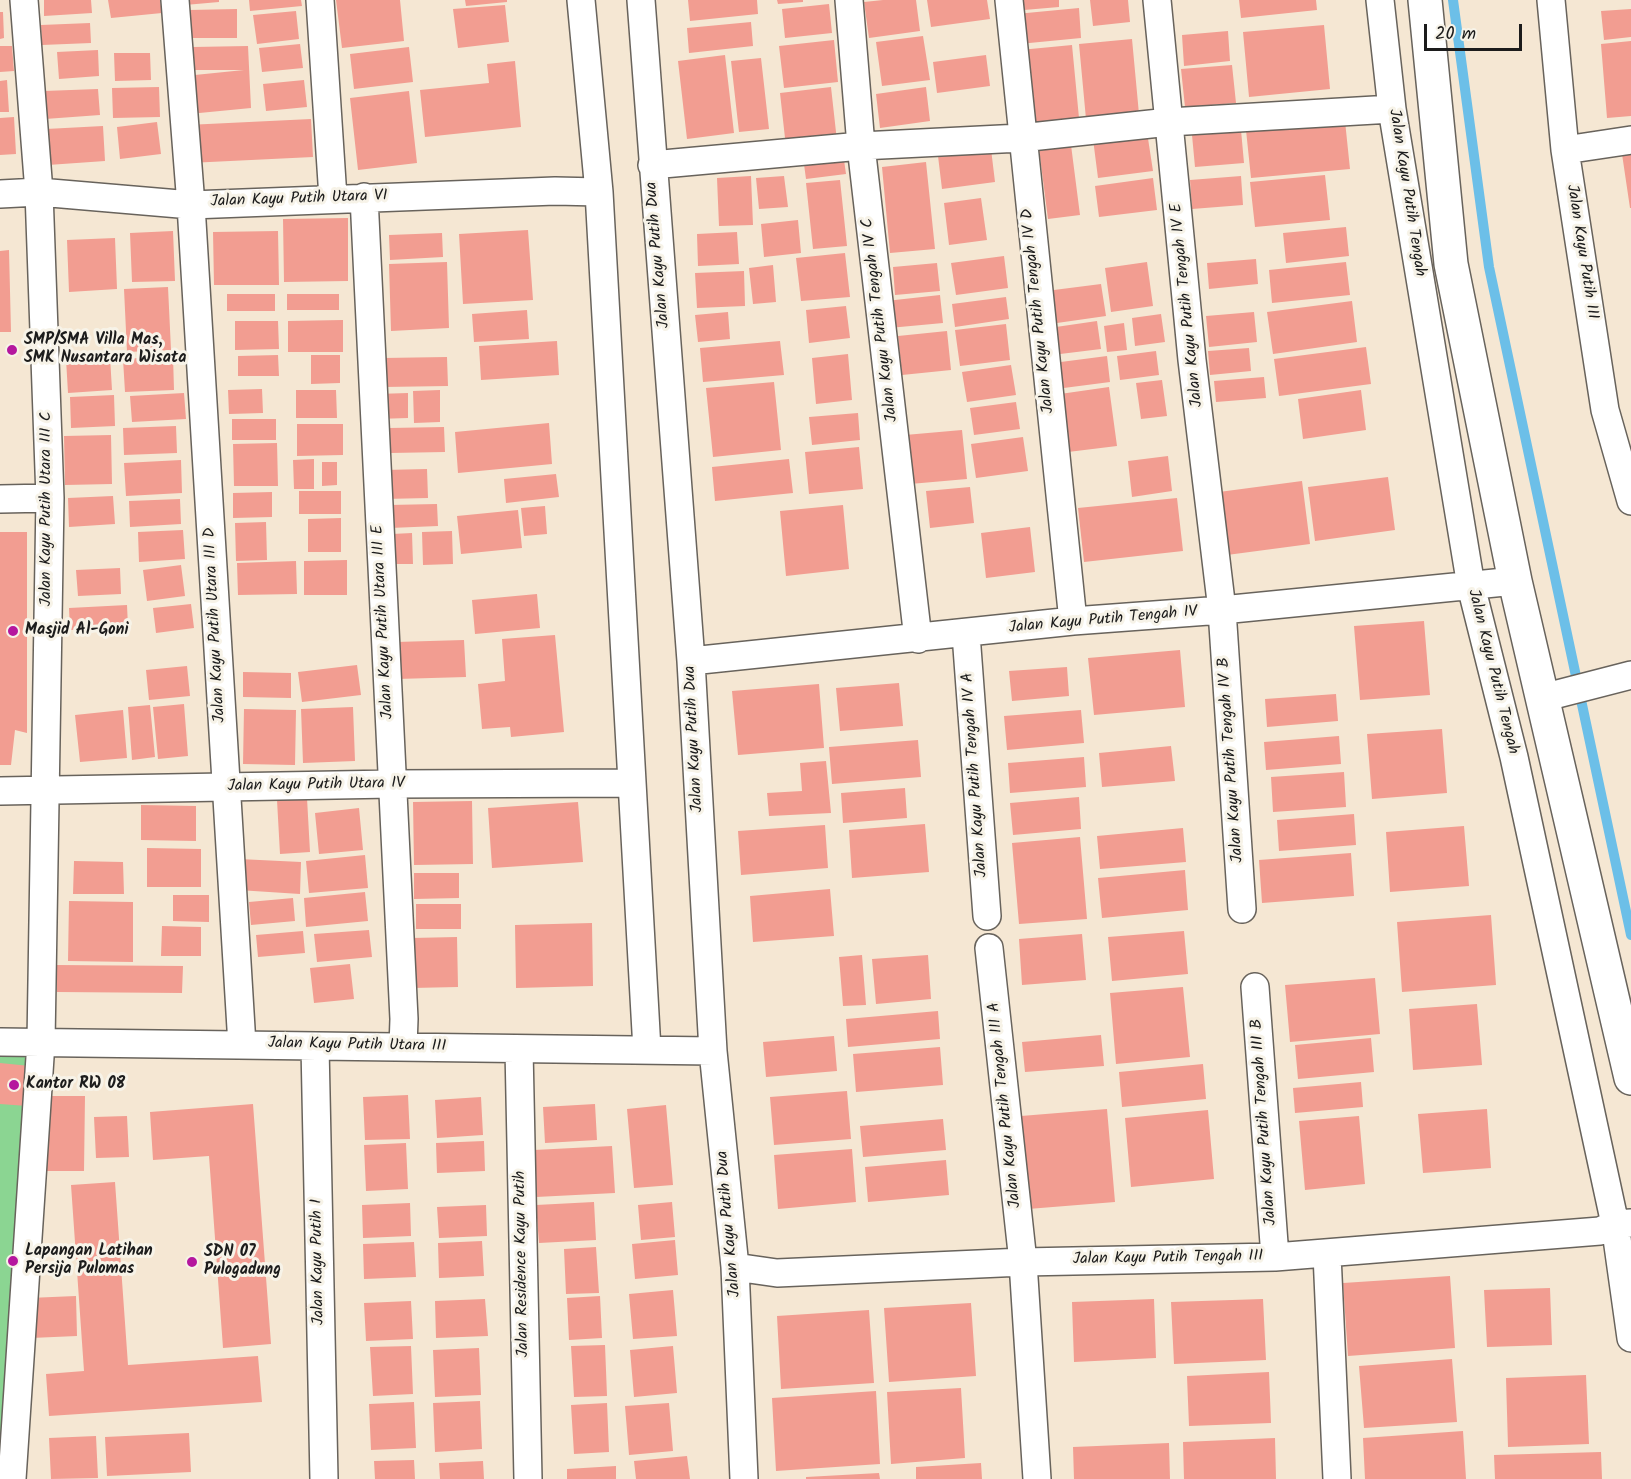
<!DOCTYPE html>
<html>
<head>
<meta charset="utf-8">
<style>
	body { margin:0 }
	#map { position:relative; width:1631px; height:1479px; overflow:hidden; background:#f5e7d3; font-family:Kalam,sans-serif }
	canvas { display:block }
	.scale { position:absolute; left:1424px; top:24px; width:98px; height:27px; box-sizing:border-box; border:3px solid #1c1c1c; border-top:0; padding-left:8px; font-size:18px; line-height:21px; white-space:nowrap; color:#1c1c1c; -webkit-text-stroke:4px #f7f3e8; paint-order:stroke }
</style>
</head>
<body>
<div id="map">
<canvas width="1631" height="1479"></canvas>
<div class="scale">20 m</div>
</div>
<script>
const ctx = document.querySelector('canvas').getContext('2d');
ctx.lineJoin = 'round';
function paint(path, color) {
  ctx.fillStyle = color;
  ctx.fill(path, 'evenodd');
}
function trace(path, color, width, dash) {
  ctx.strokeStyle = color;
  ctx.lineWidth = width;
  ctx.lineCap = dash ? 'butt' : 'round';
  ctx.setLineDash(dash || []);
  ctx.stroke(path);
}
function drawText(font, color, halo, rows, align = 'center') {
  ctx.font = font + ' Kalam,sans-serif';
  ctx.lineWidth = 6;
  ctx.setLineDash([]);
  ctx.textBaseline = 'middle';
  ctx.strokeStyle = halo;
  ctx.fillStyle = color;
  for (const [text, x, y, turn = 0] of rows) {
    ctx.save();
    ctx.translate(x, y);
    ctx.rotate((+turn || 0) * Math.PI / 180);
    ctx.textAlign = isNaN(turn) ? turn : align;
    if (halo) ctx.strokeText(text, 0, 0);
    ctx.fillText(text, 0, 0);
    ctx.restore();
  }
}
const green = new Path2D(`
	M0 1042H41L0 1479Z`);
const stream = new Path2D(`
	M1453 0 1489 267 1631 935`);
const building = new Path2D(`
	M44 0H91L92 13 44 16Z
	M108 0H160L162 13 111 18Z
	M184 0H219V2L185 5Z
	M249 0H301L302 6 250 11Z
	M336 0H400L404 41 342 48Z
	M465 0H507V2L466 6Z
	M688 0H757L758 14 690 21Z
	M777 0H803V2L778 4Z
	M883 0H916L920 31 869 38 864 2Z
	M927 0H987L990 19 931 27Z
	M1023 0H1059V7L1024 10Z
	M1090 0H1128L1130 22 1093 26Z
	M1239 0H1316L1317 10 1241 18Z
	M829 4 832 33 785 38 782 9Z
	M505 5 509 42 458 48 453 9Z
	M1079 8 1081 38 1019 44 1016 14Z
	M237 9V38H189V10Z
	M1631 9V37L1604 40 1601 11Z
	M296 11 299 39 257 44 253 15Z
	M0 12H3L4 38 0 39Z
	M751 22 753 46 689 53 687 28Z
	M90 23 91 43 42 45 41 25Z
	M1324 25 1330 89 1249 97 1243 32Z
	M1228 31 1230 61 1184 66 1182 35Z
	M923 36 930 80 882 86 876 42Z
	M1132 39 1139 114 1086 119 1079 44Z
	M834 40 838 82 784 88 779 46Z
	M1631 41V116L1607 118 1601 44Z
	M300 44 303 68 262 72 259 48Z
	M1072 45 1079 118 1027 123 1020 50Z
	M0 46H12L14 71 0 72Z
	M248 46 251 108 189 114 185 76 244 70H193V47Z
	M409 47 413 82 354 89 350 54Z
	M98 50 99 76 59 79 57 52Z
	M114 53H150L151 80 115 81Z
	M725 55 734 133 687 139 678 61Z
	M986 55 990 86 937 93 933 62Z
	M761 58 769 129 739 132 731 61Z
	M515 61 521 127 425 137 420 90 489 83 487 64Z
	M1232 65 1236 103 1185 107 1181 69Z
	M7 80 9 112H0V81Z
	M304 80 307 107 266 111 263 84Z
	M159 87 160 117 113 118 112 88Z
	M831 87 837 141 786 147 780 93Z
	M926 87 930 121 880 128 876 94Z
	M98 89 100 115 45 119 44 91Z
	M409 91 417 163 358 170 350 98Z
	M14 117 16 154 0 155V118Z
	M311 119 313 157 189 163 187 125Z
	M1345 121 1350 169 1251 178 1246 130Z
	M157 122 161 154 120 159 117 127Z
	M103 126 105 161 48 165 46 129Z
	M1241 130 1244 163 1195 167 1192 135Z
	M1147 132 1153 171 1098 178 1093 139Z
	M1071 145 1080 215 1048 219 1039 149Z
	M991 149 995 182 942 189 938 156Z
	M1631 152V208H1630L1622 154Z
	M843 153 846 174 806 179 803 157Z
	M926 162 935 249 890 253 882 167Z
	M1325 175 1330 220 1255 227 1250 182Z
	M751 176 753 225 719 226 717 178Z
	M784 176 788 207 759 209 756 178Z
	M1241 176 1243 205 1192 209 1190 180Z
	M1153 178 1157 210 1099 217 1095 186Z
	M840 180 847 246 813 249 806 183Z
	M981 198 987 240 949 245 944 203Z
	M348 218V281L284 282 283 219Z
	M798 220 801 253 764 257 761 224Z
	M1346 227 1349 256 1286 263 1283 233Z
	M528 230 533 300 463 304 459 234Z
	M173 231 175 281 132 282 130 233Z
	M278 231 279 285H214L213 232Z
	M737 232 739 264 698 266 697 234Z
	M442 233 443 257 390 260 389 235Z
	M115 238 117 289 69 292 67 240Z
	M9 250 11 332H0V251Z
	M845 253 850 297 801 301 796 258Z
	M1004 256 1008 288 956 295 951 263Z
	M1256 259 1258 284 1209 289 1207 263Z
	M447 262 449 328 391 331 389 264Z
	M1147 262 1153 306 1111 312 1105 268Z
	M1346 262 1350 295 1272 303 1269 270Z
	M937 263 940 291 895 295 893 267Z
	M773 265 776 302 753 304 749 268Z
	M744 271 745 306 697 308 695 273Z
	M1101 284 1106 316 1050 324 1046 291Z
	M168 287 171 350 127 352 124 289Z
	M227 294H275V311H227Z
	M287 294H339V310H287Z
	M940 295 943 323 889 328 886 301Z
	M1006 297 1009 319 955 327 952 304Z
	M1352 301 1357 342 1273 354 1267 312Z
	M846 306 850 338 809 343 806 310Z
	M527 310 529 339 474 342 472 314Z
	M728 312 730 339 698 342 695 315Z
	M1254 312 1257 342 1209 347 1206 316Z
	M1161 314 1165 342 1135 346 1132 318Z
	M343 320V352H288V321Z
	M235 321H278L279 349 235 350Z
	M1097 321 1101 349 1052 355 1049 328Z
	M1124 323 1127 350 1107 352 1104 326Z
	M1006 324 1010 360 960 366 955 330Z
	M947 331 951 370 902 375 898 336Z
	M557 341 559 375 481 380 479 346Z
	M780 341 784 375 703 382 700 348Z
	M1366 347 1371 384 1279 396 1274 359Z
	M1249 348 1251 371 1210 375 1208 351Z
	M1156 351 1159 375 1120 380 1117 356Z
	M848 354 852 400 816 404 812 358Z
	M278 355 279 376H238V356Z
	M311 355H340V383L311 384Z
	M173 356 174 390 125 392 123 359Z
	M1107 356 1110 382 1056 389 1053 363Z
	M110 357 112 390 68 393 66 359Z
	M447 357 448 386 384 387 383 358Z
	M1011 365 1016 395 967 402 962 372Z
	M1264 377 1266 398 1216 402 1214 381Z
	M1162 380 1167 416 1141 419 1136 383Z
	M774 382 781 450 713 457 706 388Z
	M1109 387 1117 446 1068 452 1060 394Z
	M262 389 263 413 229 414 228 390Z
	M296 390H336L337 418H296Z
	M440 390V422L414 423 413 391Z
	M1361 390 1366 430 1303 439 1298 399Z
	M184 393 186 419 132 422 130 396Z
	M408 393V418L377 419V394Z
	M114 395 115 426 71 428 70 397Z
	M1016 402 1020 429 974 435 970 408Z
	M858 413 860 440 812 445 809 417Z
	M232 419H276V440H232Z
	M549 423 552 464 458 473 455 432Z
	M297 424H343V455L297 456Z
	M176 426 177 453 124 455 123 428Z
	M444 427 445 452 390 453 389 428Z
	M962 430 967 479 910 484 905 435Z
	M111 435 112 484 65 485 64 436Z
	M1023 437 1028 471 976 478 971 444Z
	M277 443 278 486H234L233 444Z
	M859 447 863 489 809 494 805 452Z
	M1168 456 1172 491 1132 497 1128 461Z
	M314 459V489H294L293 460Z
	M789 459 793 493 715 501 712 467Z
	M181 460 182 493 126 496 124 463Z
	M322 462H337V485L322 486Z
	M427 469 428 498 384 499V470Z
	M556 474 559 497 506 503 504 479Z
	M1388 477 1395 530 1315 541 1308 487Z
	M1302 481 1310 544 1227 555 1219 492Z
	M970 487 974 523 930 528 926 491Z
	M299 491H341V514H299Z
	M272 492V517L233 518V493Z
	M113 496 115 524 69 527 68 498Z
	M1177 498 1183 551 1084 562 1078 508Z
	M180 499 181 524 130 527 129 501Z
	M437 504 438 526 390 528 389 505Z
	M843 505 849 569 786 576 780 511Z
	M545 506 547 534 524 536 521 508Z
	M518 510 522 548 461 554 457 516Z
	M341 518V552H308V519Z
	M266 522 267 560 236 561 235 523Z
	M1030 527 1035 572 986 578 981 533Z
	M183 530 185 559 139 562 138 532Z
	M452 531 453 564 423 565 422 532Z
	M0 532H27V733L15 730 11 765H0Z
	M412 533 413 564H393L392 534Z
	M347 560V595H304V561Z
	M296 561 297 594 238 595 237 563Z
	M181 565 185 596 147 601 143 570Z
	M120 568 121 594 78 596 76 570Z
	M537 594 540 628 475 634 472 600Z
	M191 604 194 628 156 633 153 608Z
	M127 605 128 627 70 630 69 608Z
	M1424 621 1430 695 1360 700 1354 626Z
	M555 635 564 732 511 737 510 727 482 729 478 684 505 681 502 639Z
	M464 640 466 677 397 679 396 642Z
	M1180 650 1185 707 1094 715 1088 658Z
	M357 665 361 695 302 702 298 672Z
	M187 666 190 696 149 700 146 670Z
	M1067 667 1069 696 1012 701 1009 671Z
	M243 672 291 673V698L243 697Z
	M899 683 903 726 840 731 836 688Z
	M819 684 824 748 738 755 732 691Z
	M1336 694 1338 721 1267 727 1265 699Z
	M184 704 188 756 158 759 153 707Z
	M150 705 155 757 132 760 128 707Z
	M353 707 355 761 303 763 301 709Z
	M244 709 296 710 295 765 243 764Z
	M123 710 127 758 80 762 75 715Z
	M1081 710 1084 743 1007 750 1004 716Z
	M1442 729 1447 793 1372 799 1367 734Z
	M1339 736 1341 764 1266 770 1264 742Z
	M918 740 921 777 832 784 829 747Z
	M1171 746 1175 781 1102 787 1099 753Z
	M1084 757 1086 787 1010 793 1008 763Z
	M826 761 831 813 769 816 767 793 802 791 800 763Z
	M1344 772 1346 807 1273 812 1271 777Z
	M905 788 907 818 843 823 841 793Z
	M1079 797 1081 829 1013 835 1010 803Z
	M307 798 310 852 280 854 277 800Z
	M472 801 473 864 414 865 413 802Z
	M578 802 583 862 492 868 488 808Z
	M141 805 196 806V841L141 840Z
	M359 808 363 850 319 854 315 813Z
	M1354 814 1356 845 1279 851 1277 820Z
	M925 824 929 872 852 878 849 830Z
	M825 825 828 868 741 875 738 831Z
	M1464 826 1469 886 1390 892 1386 832Z
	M1183 828 1186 862 1100 869 1097 836Z
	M1080 837 1087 919 1019 924 1012 843Z
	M147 848 201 849V887H147Z
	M1351 853 1354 896 1262 903 1259 860Z
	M365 855 368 888 309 893 306 861Z
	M239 859 301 862 300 894 238 890Z
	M74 861 123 862 124 894H73Z
	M1185 870 1188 910 1102 918 1098 878Z
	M414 873H459V898L414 899Z
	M830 889 834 936 753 942 750 896Z
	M365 892 368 921 306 927 304 898Z
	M173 895H209V922L173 921Z
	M293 898 295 921 251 925 249 902Z
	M69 901 133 902V962L68 961Z
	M416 904H461V929H416Z
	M1491 915 1496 985 1402 992 1397 922Z
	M592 923 593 986 516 988 515 925Z
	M162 926 201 927V956H161Z
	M369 930 372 957 317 962 314 934Z
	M303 931 305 953 258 957 256 935Z
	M1184 931 1188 974 1112 981 1108 937Z
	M1082 934 1086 980 1022 985 1019 939Z
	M457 937 458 987 412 988 411 938Z
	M862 955 866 1005 843 1006 839 957Z
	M928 955 931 999 876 1004 872 959Z
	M350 964 354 999 314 1003 310 968Z
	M57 965 183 966 182 993 57 992Z
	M1375 978 1380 1034 1290 1042 1285 985Z
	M1183 987 1190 1057 1116 1064 1110 993Z
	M1477 1004 1482 1065 1413 1070 1409 1009Z
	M938 1011 940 1039 848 1047 846 1019Z
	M1101 1035 1104 1066 1025 1072 1022 1042Z
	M834 1036 837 1071 766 1077 763 1042Z
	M1371 1038 1374 1072 1298 1079 1295 1045Z
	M940 1047 943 1085 856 1092 853 1054Z
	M0 1063 30 1066 27 1106 0 1104Z
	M1203 1064 1206 1099 1122 1107 1119 1072Z
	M1361 1082 1363 1107 1295 1113 1293 1088Z
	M847 1091 851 1139 774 1145 770 1097Z
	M408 1095 410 1139 365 1140 363 1097Z
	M47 1096H85L84 1171H46Z
	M481 1097 483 1135 437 1138 435 1100Z
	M253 1104 271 1344 223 1348 209 1156 153 1160 150 1112Z
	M595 1104 597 1140 545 1143 543 1107Z
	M666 1105 673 1185 634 1188 627 1109Z
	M1107 1109 1115 1202 1028 1209 1021 1116Z
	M1487 1109 1491 1168 1423 1173 1418 1114Z
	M1208 1110 1214 1179 1131 1187 1125 1118Z
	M127 1116 129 1157 96 1158 94 1117Z
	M1359 1116 1365 1184 1305 1190 1299 1121Z
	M943 1119 946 1150 863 1157 860 1126Z
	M484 1141 485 1171 437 1173 436 1143Z
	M406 1143 408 1189 366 1191 364 1145Z
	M612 1146 615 1193 536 1197 534 1150Z
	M852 1149 856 1202 778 1209 774 1155Z
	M946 1160 949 1195 868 1202 865 1167Z
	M115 1182 128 1365 258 1356 262 1402 49 1416 46 1374 84 1371 71 1185Z
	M594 1202 596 1240 539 1243 536 1205Z
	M672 1202 675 1237 641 1240 638 1205Z
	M410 1203 411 1236 363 1238 362 1205Z
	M486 1205 487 1236 439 1238 437 1207Z
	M675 1240 678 1275 635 1279 632 1244Z
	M482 1241 484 1276 439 1278 438 1243Z
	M414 1242 416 1277 364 1279 363 1244Z
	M596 1247 599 1293 566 1294 564 1249Z
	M1450 1276 1455 1348 1348 1356 1343 1283Z
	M1550 1288 1552 1345 1487 1347 1484 1290Z
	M673 1290 677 1336 633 1339 629 1294Z
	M76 1296 77 1336 31 1338 29 1298Z
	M600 1296 602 1338 569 1340 567 1298Z
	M485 1299 488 1336 436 1338 435 1301Z
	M1154 1299 1156 1358 1074 1362 1072 1302Z
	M1263 1299 1266 1360 1174 1364 1171 1302Z
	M411 1301 413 1339 366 1341 364 1303Z
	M971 1303 976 1376 889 1382 884 1308Z
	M869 1310 874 1383 781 1389 777 1316Z
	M605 1345 607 1396 574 1397 571 1346Z
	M411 1346 413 1394 373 1396 370 1347Z
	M673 1346 677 1393 634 1397 630 1350Z
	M479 1348 481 1395 435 1397 433 1350Z
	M1452 1359 1457 1422 1364 1428 1359 1366Z
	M1269 1372 1271 1423 1189 1426 1187 1376Z
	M1586 1375 1589 1444 1508 1447 1506 1378Z
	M961 1388 965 1458 891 1464 887 1392Z
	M876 1391 880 1464 776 1471 772 1398Z
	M480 1401 482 1449 435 1452 433 1403Z
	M414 1402 416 1448 371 1450 369 1404Z
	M607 1403 609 1452 574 1454 571 1405Z
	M669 1403 673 1451 629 1455 625 1406Z
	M1463 1431 1466 1479H1365L1363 1438Z
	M189 1433 191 1472 107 1476 105 1437Z
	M96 1436 98 1478 51 1479 49 1438Z
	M1275 1438 1276 1479H1184L1183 1442Z
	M1169 1443 1170 1479H1074L1073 1447Z
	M1601 1452 1602 1479H1495L1494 1455Z
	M687 1456 690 1479H636L634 1461Z
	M414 1460 415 1479H375L374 1461Z
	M483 1461 484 1479H440L439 1463Z
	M981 1463 982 1479H916V1467Z
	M616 1466V1479H567V1469Z
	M879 1473 880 1479H806V1477Z`);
const minor = new Path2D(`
	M175 0 191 205 242 1045
	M320 0 333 198
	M581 0 599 192 647 1050
	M641 0 691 661 713 1051 735 1267 744 1479
	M849 0 861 146 918 639
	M1009 0 1073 621
	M1157 0 1192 360 1222 610 1242 909
	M1380 0 1392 109 1471 586 1514 757 1615 1224 1631 1338
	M1551 0 1565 150 1605 410 1631 501
	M1565 150 1631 140
	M652 165 861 146 1021 138 1169 122 1392 109
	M0 194 39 192 191 205 555 191 599 192
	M364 197 404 1019 403 1047
	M0 499 50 498
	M966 634 987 916
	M691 661 1073 621 1222 610 1515 581
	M1542 698 1631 675
	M0 791 392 784 632 783
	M989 948 1023 1262 1037 1479
	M1255 987 1275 1257
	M0 1042 713 1051
	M315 1046 324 1479
	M519 1049 528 1479
	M1327 1254 1337 1479
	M735 1267 777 1273 1023 1262 1275 1257 1600 1231 1615 1224 1631 1223
	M12 1479 41 1042 50 498 39 192 24 0`);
const tertiary = new Path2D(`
	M1425 0 1451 264 1515 581 1631 1078`);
const markers = [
	[12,350,6,"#b5179e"],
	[13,631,6,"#b5179e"],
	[14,1085,6,"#b5179e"],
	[13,1261,6,"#b5179e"],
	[192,1262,6,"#b5179e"]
];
const streetNames = [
	["Jalan Kayu Putih Tengah",1406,193,81],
	["Jalan Kayu Putih Utara VI",299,200,-2],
	["Jalan Kayu Putih III",1581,252,81],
	["Jalan Kayu Putih Dua",659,255,-95],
	["Jalan Kayu Putih Tengah IV E",1188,305,-96],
	["Jalan Kayu Putih Tengah IV D",1039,311,-96],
	["Jalan Kayu Putih Tengah IV C",881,320,-97],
	["Jalan Kayu Putih Utara III C",47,509,-90],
	["Jalan Kayu Putih Tengah IV",1103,621,-5],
	["Jalan Kayu Putih Utara III E",384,622,-93],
	["Jalan Kayu Putih Utara III D",216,625,-93],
	["Jalan Kayu Putih Tengah",1492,672,76],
	["Jalan Kayu Putih Dua",695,739,-93],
	["Jalan Kayu Putih Tengah IV B",1232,760,-94],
	["Jalan Kayu Putih Tengah IV A",976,775,-94],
	["Jalan Kayu Putih Utara IV",316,786,-1],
	["Jalan Kayu Putih Utara III",357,1046,1],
	["Jalan Kayu Putih Tengah III A",1006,1105,-96],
	["Jalan Kayu Putih Tengah III B",1265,1122,-94],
	["Jalan Kayu Putih Dua",730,1224,-95],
	["Jalan Kayu Putih Tengah III",1168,1259,-1],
	["Jalan Kayu Putih I",319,1262,-91],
	["Jalan Residence Kayu Putih",523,1264,-91]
];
const poiNames = [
	["SMP/SMA Villa Mas,",24,341],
	["SMK Nusantara Wisata",24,359],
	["Masjid Al-Goni",25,631],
	["Kantor RW 08",26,1085],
	["Lapangan Latihan",25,1252],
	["Persija Pulomas",25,1270],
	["SDN 07",204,1253],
	["Pulogadung",204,1271]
];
paint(green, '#8bd592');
trace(stream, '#6cbfe8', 10);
paint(building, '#f29d91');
trace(minor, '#68635c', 30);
trace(tertiary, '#68635c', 36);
trace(minor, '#fff', 27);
trace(tertiary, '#fff', 33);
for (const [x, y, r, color] of markers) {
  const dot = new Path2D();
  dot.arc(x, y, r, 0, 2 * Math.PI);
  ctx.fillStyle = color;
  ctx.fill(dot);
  trace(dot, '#f7f3e8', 2);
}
drawText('16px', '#1c1c1c', '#f7f3e8', streetNames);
drawText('bold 16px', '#1c1c1c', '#f7f3e8', poiNames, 'left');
</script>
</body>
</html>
